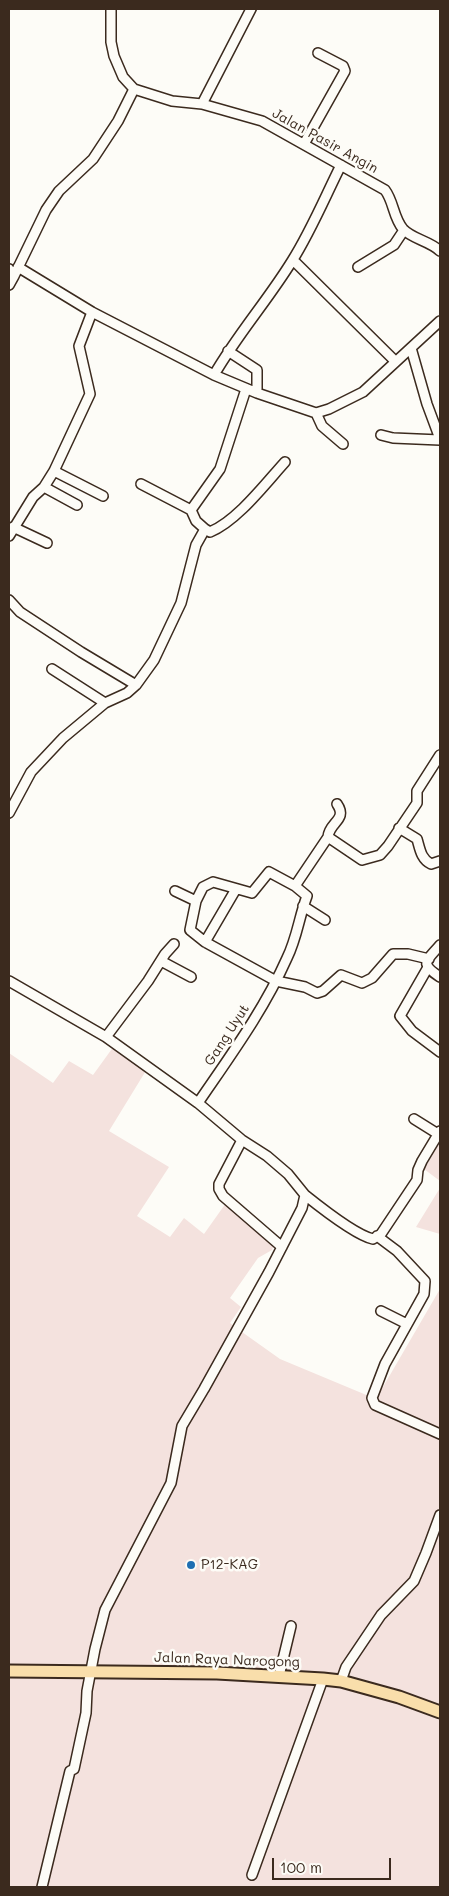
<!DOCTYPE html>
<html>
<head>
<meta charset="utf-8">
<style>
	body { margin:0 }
	#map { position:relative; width:449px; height:1896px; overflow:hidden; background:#fdfcf7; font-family:Mali,sans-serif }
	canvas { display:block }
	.frame { position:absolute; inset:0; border:10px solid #3b2a1e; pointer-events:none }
	.scale { position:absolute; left:272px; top:1858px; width:119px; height:22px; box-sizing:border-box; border:2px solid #3b2a1e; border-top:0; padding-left:6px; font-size:15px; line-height:18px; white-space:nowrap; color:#3b2a1e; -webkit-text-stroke:4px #fdfcf7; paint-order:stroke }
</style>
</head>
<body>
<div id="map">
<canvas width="449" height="1896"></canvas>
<div class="frame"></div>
<div class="scale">100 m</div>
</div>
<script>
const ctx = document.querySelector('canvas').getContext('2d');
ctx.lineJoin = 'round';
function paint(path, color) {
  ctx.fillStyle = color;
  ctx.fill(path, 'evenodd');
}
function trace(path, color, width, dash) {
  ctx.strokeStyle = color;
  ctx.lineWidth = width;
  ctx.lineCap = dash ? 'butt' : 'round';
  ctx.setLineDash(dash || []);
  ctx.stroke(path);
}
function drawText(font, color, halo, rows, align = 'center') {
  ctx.font = font + ' Mali,sans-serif';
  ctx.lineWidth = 5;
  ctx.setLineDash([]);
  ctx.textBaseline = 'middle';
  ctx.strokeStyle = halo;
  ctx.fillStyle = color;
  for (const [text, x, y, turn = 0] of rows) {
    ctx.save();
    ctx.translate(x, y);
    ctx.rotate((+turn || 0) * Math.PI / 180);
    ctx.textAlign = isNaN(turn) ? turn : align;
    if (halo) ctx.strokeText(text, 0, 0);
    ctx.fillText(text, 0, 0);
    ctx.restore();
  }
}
const built = new Path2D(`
	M114 1046 147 1069 109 1131 169 1167 137 1216 170 1237 184 1218 204 1234 226 1203 275 1242 272 1250 258 1258 230 1298 241 1307 230 1323 242 1332 280 1359 376 1399 440 1289V1887H9V1053L53 1083 69 1061 93 1075Z
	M440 1142V1181L424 1169Z
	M440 1188V1234L416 1227Z`);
const minor = new Path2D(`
	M111 9V42L114 56 123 77 134 89 172 101 202 104 262 121 385 190C394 202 393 217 403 229 412 239 430 241 440 251
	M202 104 251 9
	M304 144 345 71 343 66 318 53
	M293 260 395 361
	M18 267 92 312 214 375 257 393 316 413 329 409 363 392 440 321
	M358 267 394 245 404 230
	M9 269 14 276 9 285
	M9 276H14L46 210 59 191 93 159 118 121 134 89
	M411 348 427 404 440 439
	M228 351 257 370V393
	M214 375C237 335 268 300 292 261 311 231 325 197 341 165
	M316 413 322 426 343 444
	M381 435 393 438 440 440
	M54 471 103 496
	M141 484 191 510
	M44 487 77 505
	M13 527 47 543
	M205 529 210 532C237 521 265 484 285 462
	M9 536 33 497 44 487 54 471 90 394 79 346 92 312
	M9 600 20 612 81 652 136 685
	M52 669 105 703
	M9 813 31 772 63 738 105 703 127 693 136 685 154 660 181 603 196 545 205 529 196 521 191 510 220 469 246 389
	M399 828 417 839C420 849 421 859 431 864L440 861
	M328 837C329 822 348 820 337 804
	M295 886 328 837 362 860 380 855 388 846 417 803V791L440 755
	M236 889 205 942 276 981 305 987 317 993 323 991 341 975 362 983 372 978 393 954H408L429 959
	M175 891 196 901 203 887 213 882 252 893 269 872 295 886 307 896C299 917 297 938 287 958 264 1010 230 1056 198 1103
	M196 901 190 930 205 942
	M303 906 325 920
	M440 945C426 962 419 963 440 977
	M161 961 191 977
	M427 969 400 1016 412 1031 440 1052
	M9 981 106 1037 198 1103 242 1140 267 1156 288 1174 305 1195 302 1208 269 1272 204 1389 182 1426 171 1483 105 1610 95 1649 87 1691 86 1713 74 1769 70 1771 42 1887
	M106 1037 148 981 165 954 174 944
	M414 1119 438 1134
	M242 1140 219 1184V1189L223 1196 282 1247
	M305 1195C320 1207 355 1235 373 1239L381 1234 417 1180 418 1170 422 1161 440 1131
	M377 1236 397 1251 425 1281 424 1294 385 1364 372 1398 375 1405 440 1434
	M381 1311 407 1324
	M279 1676 291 1626
	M341 1681 346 1667 381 1615 414 1581 426 1553 440 1515
	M252 1875 323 1679`);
const major = new Path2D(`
	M9 1671 217 1673 323 1679 341 1681 399 1697 440 1712`);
const markers = [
	[191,1565,5,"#1f6fb2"]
];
const streetNames = [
	["Jalan Pasir Angin",325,141,29],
	["Gang Uyut",227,1035,-57],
	["Jalan Raya Narogong",227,1660,2]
];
const poiNames = [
	["P12-KAG",201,1565]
];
paint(built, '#f4e2de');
trace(minor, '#3b2a1e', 12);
trace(major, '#3b2a1e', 15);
trace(minor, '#fdfcf7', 9);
trace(major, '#f9deab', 11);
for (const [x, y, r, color] of markers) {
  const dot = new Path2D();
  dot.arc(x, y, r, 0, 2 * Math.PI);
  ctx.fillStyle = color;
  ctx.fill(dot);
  trace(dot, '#fdfcf7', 2);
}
drawText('14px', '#3b2a1e', '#fdfcf7', streetNames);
drawText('14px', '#3b2a1e', '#fdfcf7', poiNames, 'left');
</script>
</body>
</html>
